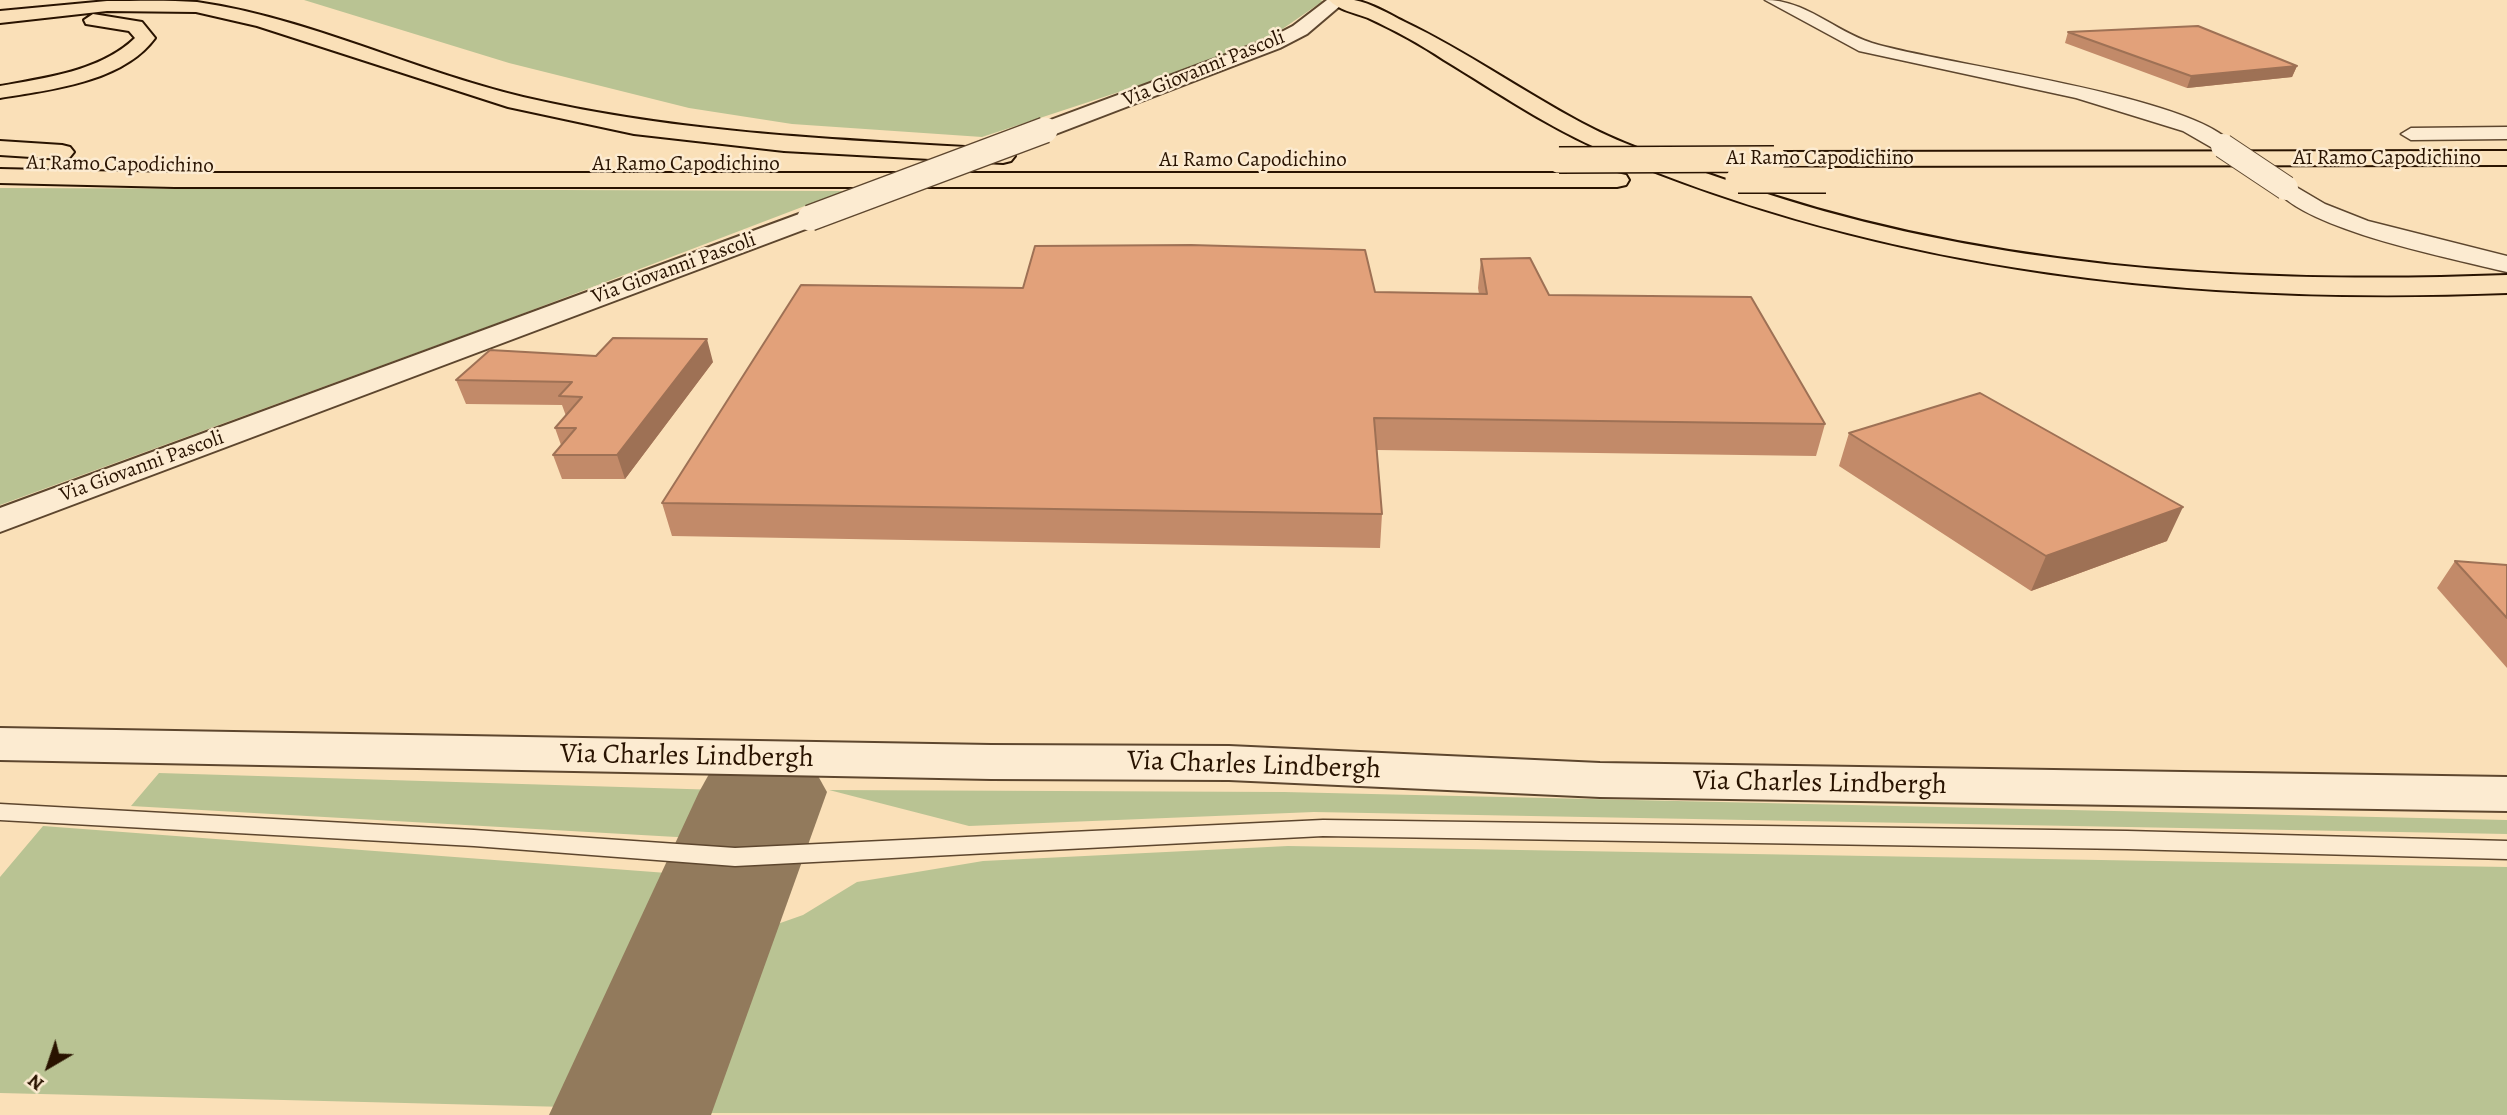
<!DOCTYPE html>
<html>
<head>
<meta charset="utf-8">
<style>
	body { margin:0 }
	#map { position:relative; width:2507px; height:1115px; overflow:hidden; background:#fae0b8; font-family:Alegreya,serif }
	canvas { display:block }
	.north { position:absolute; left:14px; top:1031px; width:70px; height:70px; -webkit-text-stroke:5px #fcebd1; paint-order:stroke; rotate:219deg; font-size:19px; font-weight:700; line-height:28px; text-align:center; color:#291300 }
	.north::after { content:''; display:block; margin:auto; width:24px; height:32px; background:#291300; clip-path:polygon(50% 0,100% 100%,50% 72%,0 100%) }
</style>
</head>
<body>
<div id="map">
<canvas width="2507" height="1115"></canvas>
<div class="north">N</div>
</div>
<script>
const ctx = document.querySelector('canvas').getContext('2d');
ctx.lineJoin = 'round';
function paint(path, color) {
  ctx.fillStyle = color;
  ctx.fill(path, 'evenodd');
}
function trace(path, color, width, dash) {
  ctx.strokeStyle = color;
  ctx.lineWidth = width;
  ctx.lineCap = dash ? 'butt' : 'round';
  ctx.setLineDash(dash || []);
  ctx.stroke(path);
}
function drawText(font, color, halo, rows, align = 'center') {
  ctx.font = font + ' Alegreya,serif';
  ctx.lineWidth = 5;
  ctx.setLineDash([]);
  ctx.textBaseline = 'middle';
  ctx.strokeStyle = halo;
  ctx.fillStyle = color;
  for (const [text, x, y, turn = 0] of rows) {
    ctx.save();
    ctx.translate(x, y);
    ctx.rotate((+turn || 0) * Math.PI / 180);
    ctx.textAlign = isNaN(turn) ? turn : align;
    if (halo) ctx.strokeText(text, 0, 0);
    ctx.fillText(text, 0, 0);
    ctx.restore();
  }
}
const green = new Path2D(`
	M304 0H1320L1323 1 1278 32 1192 68 982 137 792 124 689 108 509 63Z
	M0 188 844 191 506 320 0 505Z
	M159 773 720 790 694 838 131 806Z
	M829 790 1284 792 2507 820V834L1314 812 969 826Z
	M43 826 667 873 567 1107 0 1093V877Z
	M1288 846 2507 867V1115L711 1113 769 927 803 915 857 882 983 861Z`);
const taxiway = new Path2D(`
	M763 745 808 758 827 792 711 1115H549L699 792 718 758Z`);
const service = new Path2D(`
	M0 804 474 830 735 848 1323 820 2127 831 2507 841V859L2127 849 1323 836 735 866 474 846 0 820Z`);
const minor = new Path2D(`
	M1765 0C1806 0 1834 31 1872 43 1939 64 2199 96 2234 146L2230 150H2216L2183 131 2076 98 1859 51Z
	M2507 127V139L2411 140 2401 134 2411 128Z
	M2286 181 2325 204 2368 221 2507 256V272C2455 259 2304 230 2275 188Z`);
const tertiary = new Path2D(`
	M1327 0H1347L1307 34 1280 48 1053 135 1045 137 1034 130 1037 125 1266 40 1293 26Z
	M810 210 819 212 823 218 819 224 0 532V508Z
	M0 728 991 745 1229 746 1600 763 2507 777V811L1600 797 1229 780 991 779 0 760Z`);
const motorway = new Path2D(`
	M1329 0C1337 0 1346 0 1354 0 1371 3 1389 14 1405 22 1466 51 1522 91 1582 123 1627 147 1678 163 1726 180 1975 269 2245 285 2507 275V293C2198 305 1894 274 1606 152 1549 128 1497 92 1444 60 1420 44 1394 30 1368 18 1355 13 1338 10 1329 0Z
	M107 1C136 1 168 0 197 2 309 18 414 71 523 97 681 134 842 140 1003 149L1011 151 1015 156 1011 161 1003 163 784 151 634 134 508 107 257 26 196 12 107 11 0 23V11Z
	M93 14 142 22 155 38C123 82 50 90 0 98V86C45 78 101 71 135 38L129 31 86 24 84 20Z
	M0 141 62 145 70 147 74 152 70 157 62 159 0 155Z
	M2507 151V165L1774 166 1766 164 1762 159 1766 154 1774 152Z
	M0 169 175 173H1617L1626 175 1629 180 1626 185 1617 187H175L0 183Z`);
const minorBridge = new Path2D(`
	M2223 146 2286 188`);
const tertiaryBridgeFar1 = new Path2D(`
	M1041 132 1045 130`);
const tertiaryBridge = new Path2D(`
	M810 218 1045 130`);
const motorwayBridge = new Path2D(`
	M1559 160 1774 159
	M1738 180H1826`);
const wall = new Path2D(`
	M2068 32 2297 66 2292 77 2187 88 2065 43Z
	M1481 259 1549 295 1825 424 1816 456 1377 450 1382 514 1380 548 672 536 662 503 1023 288 1479 294 1478 288Z
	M713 362 625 479H562L553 455 561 445 555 428 566 416 562 405 466 404 456 380Z
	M1849 433 2167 541 2031 591 1839 466Z
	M2455 561 2507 565V668L2437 588Z`);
const shadedWall = new Path2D(`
	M2297 66 2292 77 2187 88 2191 76Z
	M707 339 713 362 625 479 617 455Z
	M2183 507 2167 541 2031 591 2046 556Z`);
const building = new Path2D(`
	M2198 26 2297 66 2191 76 2068 32Z
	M1191 245 1365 250 1375 292 1487 294 1481 259 1530 258 1549 295 1751 297 1825 424 1374 418 1382 514 662 503 801 285 1023 288 1035 246Z
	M613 338 707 339 617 455H553L576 428H555L582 397 559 396 572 382 456 380 490 350 596 356Z
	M1980 393 2183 507 2046 556 1849 433Z
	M2455 561 2507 565V618Z`);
const farStreetnames = [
	["Via Giovanni Pascoli",1204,69,-22],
	["A1 Ramo Capodichino",1820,159],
	["A1 Ramo Capodichino",2387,159],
	["A1 Ramo Capodichino",1253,161],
	["A1 Ramo Capodichino",120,165,1],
	["A1 Ramo Capodichino",686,165],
	["Via Giovanni Pascoli",674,269,-20],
	["Via Giovanni Pascoli",142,467,-20]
];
const nearStreetnames = [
	["Via Charles Lindbergh",687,757,1],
	["Via Charles Lindbergh",1254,766,2],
	["Via Charles Lindbergh",1820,784,1]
];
paint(green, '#b9c393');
paint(taxiway, '#927a5c');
trace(service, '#5d462e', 3);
trace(minor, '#5d462e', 3);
trace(tertiary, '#5d462e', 4);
trace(motorway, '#291300', 4);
paint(service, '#fcebd1');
paint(minor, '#fcebd1');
paint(tertiary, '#fcebd1');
paint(motorway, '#fae0b8');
trace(minorBridge, '#5d462e', 26, []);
trace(tertiaryBridgeFar1, '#5d462e', 22, []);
trace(tertiaryBridge, '#5d462e', 28, []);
trace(motorwayBridge, '#291300', 28, []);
trace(minorBridge, '#fcebd1', 24);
trace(tertiaryBridgeFar1, '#fcebd1', 20);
trace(tertiaryBridge, '#fcebd1', 25);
trace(motorwayBridge, '#fae0b8', 25);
paint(wall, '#c28a69');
paint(shadedWall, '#9e7155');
paint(building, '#e2a17a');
trace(building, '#9e7155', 2);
drawText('21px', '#291300', '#fcebd1', farStreetnames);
drawText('28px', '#291300', '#fcebd1', nearStreetnames);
</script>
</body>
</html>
